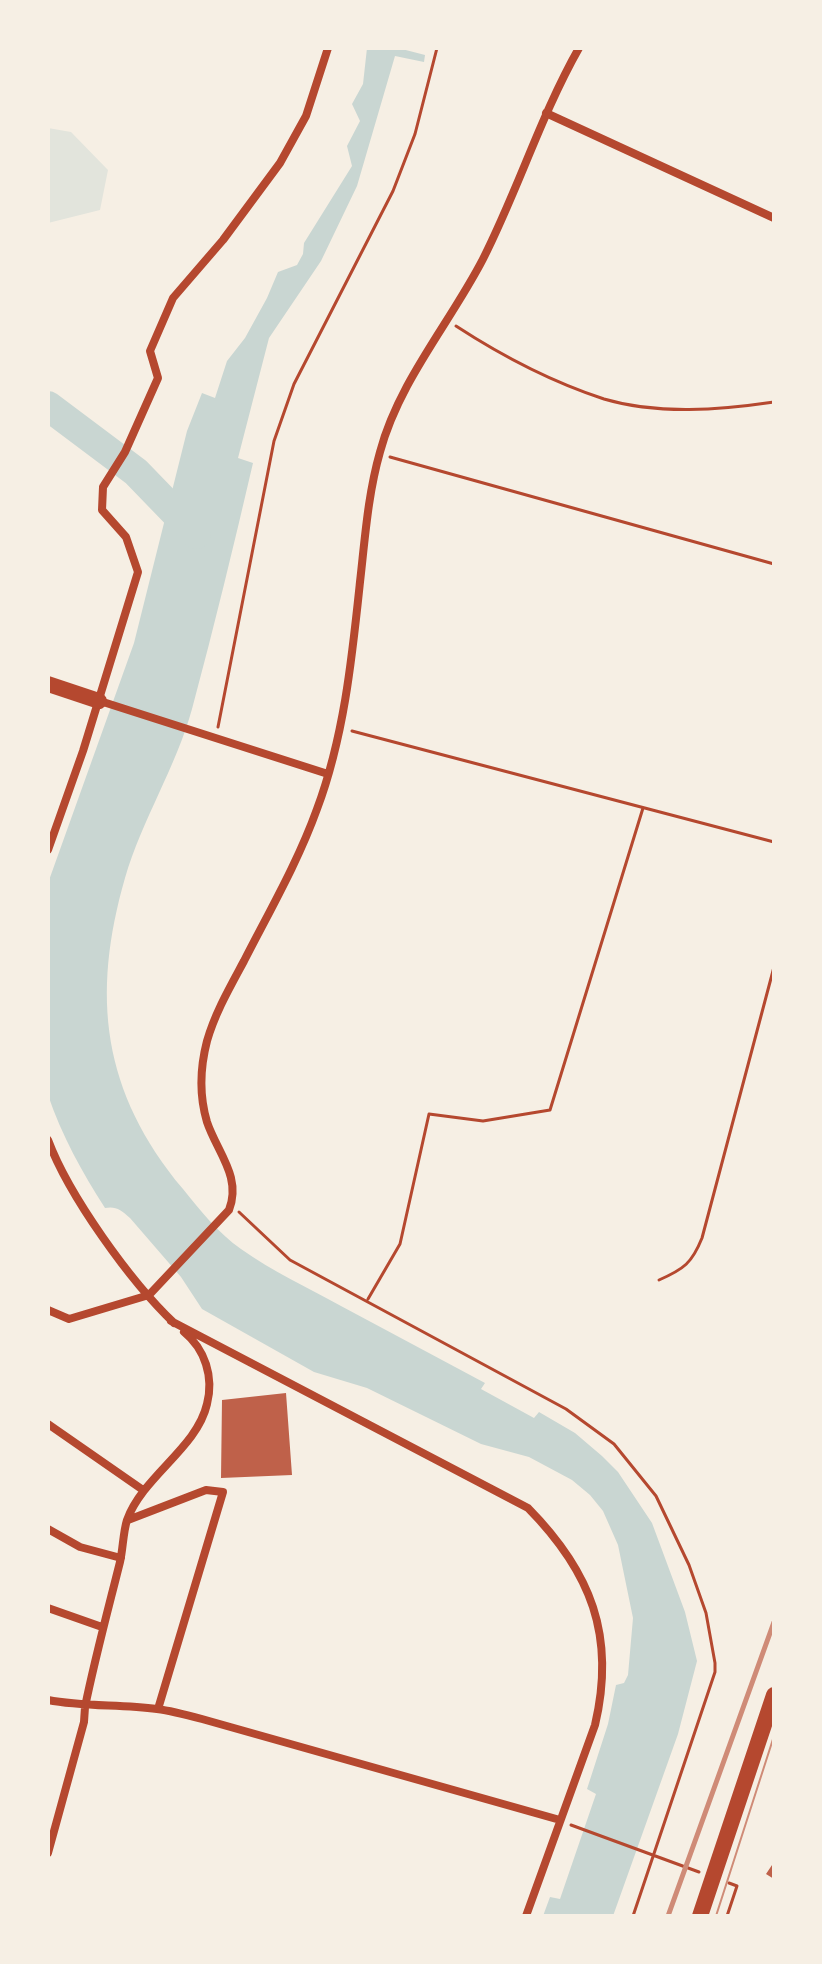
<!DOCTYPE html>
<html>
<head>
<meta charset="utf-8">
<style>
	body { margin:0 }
	#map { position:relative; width:822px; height:1964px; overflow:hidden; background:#f6efe4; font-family:Lato,sans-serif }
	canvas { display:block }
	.frame { position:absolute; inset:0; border:50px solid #f6efe4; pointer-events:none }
</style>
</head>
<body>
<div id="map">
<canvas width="822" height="1964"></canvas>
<div class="frame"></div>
</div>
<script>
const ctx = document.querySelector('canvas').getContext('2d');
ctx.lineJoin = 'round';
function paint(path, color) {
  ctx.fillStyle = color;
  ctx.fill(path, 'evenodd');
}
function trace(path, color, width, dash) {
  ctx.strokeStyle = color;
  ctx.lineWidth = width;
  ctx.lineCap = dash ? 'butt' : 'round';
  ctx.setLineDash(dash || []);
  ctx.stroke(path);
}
const green = new Path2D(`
	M48 128 71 132 108 170 100 210 48 223Z`);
const water = new Path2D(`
	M367 48H398L425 55 424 62 395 56 357 186 321 261 269 338 238 458 253 463C234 545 214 627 192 709 176 767 142 820 125 878 91 996 102 1092 183 1189 200 1210 218 1233 241 1249 272 1271 308 1288 341 1306 389 1332 437 1357 485 1383L481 1389 534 1418 539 1412 575 1433 602 1456 618 1472 652 1523 685 1612 697 1661 678 1734 613 1916H543L550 1897 560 1899 596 1794 587 1789 608 1724 616 1685 624 1683 628 1675 633 1618 618 1545 603 1511 590 1495 572 1480 529 1457 481 1444 367 1388 314 1372 202 1309 181 1277 130 1218C121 1210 116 1206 105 1208 82 1172 62 1136 48 1095V883L134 643 187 431 202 393 215 398 227 361 245 338 267 298 278 272 297 265 303 254 304 243 352 166 347 146 360 121 352 104 363 84Z`);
const river = new Path2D(`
	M48 406 136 472 196 534`);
const building = new Path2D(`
	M286 1393 292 1475 221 1478 222 1400Z
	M774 1862V1879L766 1874Z`);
const path = new Path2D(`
	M456 326C502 356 552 382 604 399 658 415 720 410 774 402
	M390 457 774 564
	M218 727 274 441 294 384 393 191 415 134 437 48
	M352 731 774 842
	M239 1212 290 1260 566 1409 614 1444 656 1496 689 1565 706 1613 715 1663V1672L633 1916
	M659 1280C684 1269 692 1263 702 1238L774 967
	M368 1299 400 1244 429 1114 483 1121 550 1110 643 808
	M571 1825 699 1872
	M727 1916 737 1886 729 1883`);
const minor = new Path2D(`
	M546 113 774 218
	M100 701 328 774
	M48 850 83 751 138 572 126 537 102 510 103 487 125 452 158 378 150 351 173 298 223 240 280 163 306 116 328 48
	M48 1140C69 1196 130 1281 174 1323
	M48 1310 69 1319 149 1295 229 1210C242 1177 217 1152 207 1122 199 1095 200 1068 207 1041 215 1013 230 987 244 961 269 912 298 862 317 809 344 737 352 658 360 582 365 538 368 494 380 452 399 381 450 323 483 259 518 190 541 115 579 48
	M171 1321 528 1508C591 1572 616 1636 595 1725L526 1916
	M48 1424 143 1490
	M128 1520 206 1490 223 1492 158 1709
	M48 1529 80 1547 121 1558
	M48 1608 102 1627
	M48 1700C84 1707 120 1704 157 1709 172 1711 187 1715 202 1719L560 1820
	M48 1853 84 1722 85 1707C95 1658 108 1610 120 1562 123 1549 123 1533 127 1520 143 1476 197 1448 207 1404 214 1377 205 1349 184 1332`);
const trunk = new Path2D(`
	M48 684 99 701
	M700 1916 774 1695`);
const tram = new Path2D(`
	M716 1916 774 1736`);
const rail = new Path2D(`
	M668 1916 774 1622`);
paint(green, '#e2e4dc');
paint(water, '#c9d6d2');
trace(river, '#c9d6d2', 30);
paint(building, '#bf614a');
trace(path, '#b5482f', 3);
trace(minor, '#b5482f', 8);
trace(trunk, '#b5482f', 16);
trace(tram, '#cf8b77', 2);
trace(rail, '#cf8b77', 5);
</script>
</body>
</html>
